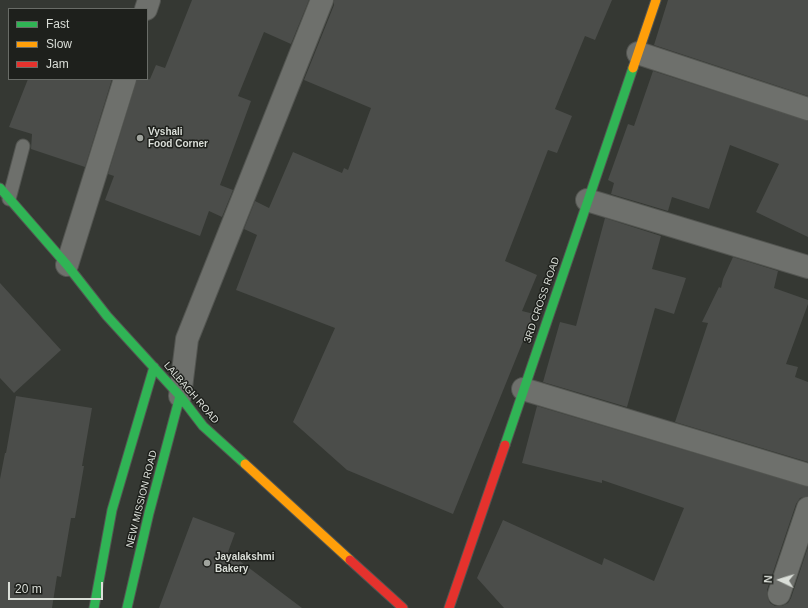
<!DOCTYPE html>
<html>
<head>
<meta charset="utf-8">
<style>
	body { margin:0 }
	#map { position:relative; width:808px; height:608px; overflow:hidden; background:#353833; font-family:Arial,sans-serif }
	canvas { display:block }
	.legend { position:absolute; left:8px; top:8px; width:140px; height:72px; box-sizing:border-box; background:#1e201c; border:1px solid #696c67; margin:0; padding:5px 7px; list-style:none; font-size:12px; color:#daded8 }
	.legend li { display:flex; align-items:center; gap:8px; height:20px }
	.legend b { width:20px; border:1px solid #696c67 }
	.north { position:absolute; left:760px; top:560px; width:40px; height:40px; -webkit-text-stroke:3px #1e201c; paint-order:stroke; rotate:274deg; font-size:11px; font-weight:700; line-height:16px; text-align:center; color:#daded8 }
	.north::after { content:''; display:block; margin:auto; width:14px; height:18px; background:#daded8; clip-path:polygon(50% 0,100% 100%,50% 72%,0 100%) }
	.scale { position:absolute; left:8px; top:582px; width:95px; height:18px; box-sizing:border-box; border:2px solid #daded8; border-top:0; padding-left:5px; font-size:12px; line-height:14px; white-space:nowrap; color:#daded8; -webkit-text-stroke:3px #1e201c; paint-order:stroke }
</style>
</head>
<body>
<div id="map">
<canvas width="808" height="608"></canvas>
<ul class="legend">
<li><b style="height:5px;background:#30b455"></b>Fast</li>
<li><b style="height:5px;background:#ff9f0a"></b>Slow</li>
<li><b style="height:5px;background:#e5322d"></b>Jam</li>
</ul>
<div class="north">N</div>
<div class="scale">20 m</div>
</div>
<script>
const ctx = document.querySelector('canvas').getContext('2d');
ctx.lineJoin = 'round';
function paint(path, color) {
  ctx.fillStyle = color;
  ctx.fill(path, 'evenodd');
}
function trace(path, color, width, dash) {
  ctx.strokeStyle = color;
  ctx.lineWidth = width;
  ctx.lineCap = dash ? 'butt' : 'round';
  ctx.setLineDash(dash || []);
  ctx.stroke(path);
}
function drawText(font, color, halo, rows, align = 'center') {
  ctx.font = font + ' Arial,sans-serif';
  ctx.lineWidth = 3;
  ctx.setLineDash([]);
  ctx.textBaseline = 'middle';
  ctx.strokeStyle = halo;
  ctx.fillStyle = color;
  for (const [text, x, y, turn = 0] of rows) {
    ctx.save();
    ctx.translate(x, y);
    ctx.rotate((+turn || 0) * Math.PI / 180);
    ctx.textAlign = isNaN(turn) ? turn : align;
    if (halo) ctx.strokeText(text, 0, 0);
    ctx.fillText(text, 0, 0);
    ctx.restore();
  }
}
const building = new Path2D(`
	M192 0H309L291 44 264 32 238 96 251 101 220 185 233 190 222 217 209 211 200 236 105 200 114 176 108 174 137 79H150L156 65 165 68Z
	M334 0H612L595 40 585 36 555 109 572 116 557 153 548 150 505 261 537 275 522 311 534 314 453 514 347 470 293 422 335 328 236 290 257 235 244 229 255 201 269 208 293 152 342 173 344 168 348 170 371 108 304 80 334 5Z
	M668 0H808V96L654 45Z
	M653 71 808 121V237L756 212 779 164 730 145 709 209 672 197 668 211 611 194 614 183 608 180 628 124 634 126Z
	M28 79H112L85 167 31 149 32 134 9 127Z
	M605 218 661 236 652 269 686 278 674 314 655 308 627 407 543 382 560 322 576 326Z
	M733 257 778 271 774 288 808 300V304L786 364 798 367 795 377 808 382V462L675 422 708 323 702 322 719 287 721 288 723 279Z
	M0 283 61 350 14 393 0 378Z
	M16 396 92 408 82 466H84L75 518H71L61 577 57 576 52 608H0V479L5 453H6Z
	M537 406 808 487V496L800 498 796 504 767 590V596L770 603 775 606H782L788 603 791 598 808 547V608H504L477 578 503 520 602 565 604 558 654 581 684 508 602 480V483L522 463Z
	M193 517 235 533 228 552 302 608H159Z`);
const lane = new Path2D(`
	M9 199 23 146`);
const street = new Path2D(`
	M146 9 149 0
	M638 53 808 109
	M587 200 808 267
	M67 265 125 79
	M523 389 808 475
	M180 396 187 339 322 0
	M779 594 808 508`);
const fast = new Path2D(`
	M0 188 67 265 107 316 180 396 203 426 245 464
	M505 445 633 68
	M94 608 112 510 154 367
	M127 608 149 513 180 396`);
const slow = new Path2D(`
	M633 68 656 0
	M245 464 350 560`);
const jam = new Path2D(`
	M350 560 403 608
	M449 608 505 445`);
const markers = [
	[140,138,4,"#a0a49e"],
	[207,563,4,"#a0a49e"]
];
const poiNames = [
	["Vyshali",148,132],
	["Food Corner",148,144],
	["Jayalakshmi",215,557],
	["Bakery",215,569]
];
const streetNames = [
	["3RD CROSS ROAD",542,300,-71],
	["LALBAGH ROAD",191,393,49],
	["NEW MISSION ROAD",142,499,-76]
];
paint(building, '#4b4d4a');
trace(lane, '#535551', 15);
trace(street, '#535551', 24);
trace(fast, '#535551', 11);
trace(slow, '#535551', 11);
trace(jam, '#535551', 11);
trace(lane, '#6e706c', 13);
trace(street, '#6e706c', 22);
trace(fast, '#30b455', 9);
trace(slow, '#ff9f0a', 9);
trace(jam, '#e5322d', 9);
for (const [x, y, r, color] of markers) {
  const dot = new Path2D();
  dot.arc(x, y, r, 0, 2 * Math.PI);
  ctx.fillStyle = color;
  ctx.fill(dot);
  trace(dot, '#1e201c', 1.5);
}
drawText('bold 10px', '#daded8', '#1e201c', poiNames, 'left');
drawText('10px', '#daded8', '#1e201c', streetNames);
</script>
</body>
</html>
